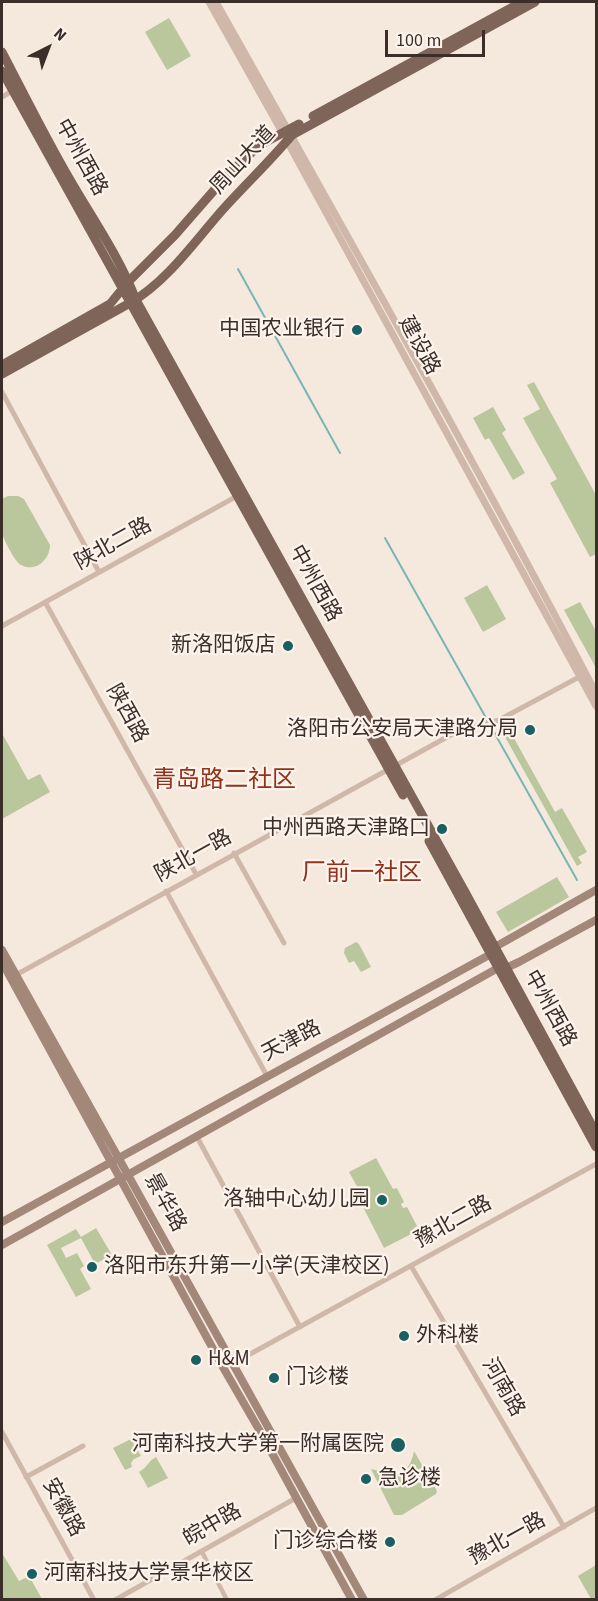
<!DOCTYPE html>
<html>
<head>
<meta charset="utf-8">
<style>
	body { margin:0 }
	#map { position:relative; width:598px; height:1601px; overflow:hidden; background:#f5e9de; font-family:"Source Sans 3",sans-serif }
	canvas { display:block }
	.frame { position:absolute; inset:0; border:3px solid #3b2e29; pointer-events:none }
	.north { position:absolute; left:18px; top:18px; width:60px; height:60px; -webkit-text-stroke:4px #fcf4ec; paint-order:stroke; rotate:42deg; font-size:16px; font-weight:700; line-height:24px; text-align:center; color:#3b2e29 }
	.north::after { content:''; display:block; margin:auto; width:21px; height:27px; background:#3b2e29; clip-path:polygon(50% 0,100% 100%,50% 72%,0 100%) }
	.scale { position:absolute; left:385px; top:30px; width:100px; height:27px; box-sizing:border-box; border:3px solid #3b2e29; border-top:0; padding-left:8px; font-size:18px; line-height:21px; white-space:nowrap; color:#3b2e29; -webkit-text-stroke:4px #fcf4ec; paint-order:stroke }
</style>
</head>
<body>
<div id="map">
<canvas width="598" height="1601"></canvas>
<div class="frame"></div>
<div class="north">N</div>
<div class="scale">100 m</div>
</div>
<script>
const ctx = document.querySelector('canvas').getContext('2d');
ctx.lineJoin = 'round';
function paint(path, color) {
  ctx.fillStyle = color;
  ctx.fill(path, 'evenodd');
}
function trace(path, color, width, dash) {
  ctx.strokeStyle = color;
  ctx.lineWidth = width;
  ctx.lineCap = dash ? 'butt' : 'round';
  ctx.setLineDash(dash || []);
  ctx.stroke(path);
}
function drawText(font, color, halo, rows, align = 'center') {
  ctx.font = font + ' "Source Sans 3","Noto Sans SC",sans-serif';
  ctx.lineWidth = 4.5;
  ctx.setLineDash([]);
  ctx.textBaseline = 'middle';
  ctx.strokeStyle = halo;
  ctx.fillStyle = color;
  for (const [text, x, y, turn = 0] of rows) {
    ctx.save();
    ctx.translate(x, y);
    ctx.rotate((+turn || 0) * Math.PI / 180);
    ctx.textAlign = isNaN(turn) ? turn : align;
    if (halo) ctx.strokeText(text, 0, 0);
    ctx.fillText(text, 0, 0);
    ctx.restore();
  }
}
const green = new Path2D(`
	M169 18 191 56 167 70 145 32Z
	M534 382 596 495V554L590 557 550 483 557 479 523 418 540 409 527 385Z
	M493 407 506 430 502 433 525 473 513 480 489 438 485 440 473 418Z
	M8 496H18L24 499 50 545C50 559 36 573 21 565 15 562 3 539 2 532 0 522 1 509 2 499Z
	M487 585 506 619 483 632 464 598Z
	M580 602 596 631V668L564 610Z
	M505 722 555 812 562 808 587 852 578 857 582 863 577 866 499 726Z
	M3 735 28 780 40 774 50 792 2 819V736Z
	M557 877 569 897 508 932 496 912Z
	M356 942 359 944 371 967 361 972 354 961 349 963 344 953 345 948Z
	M376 1158 393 1189 397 1188 404 1202 401 1204 403 1208 407 1207 417 1226 414 1228 415 1232 384 1248 362 1205 366 1203 349 1172Z
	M96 1228 112 1255 95 1264 81 1238 61 1248 66 1258 77 1253 84 1266 80 1269 91 1289 76 1297 47 1245 76 1229 81 1237Z
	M131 1439 141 1456 134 1459 131 1463 132 1467 125 1470 113 1448Z
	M414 1451 437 1491 436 1494 402 1515H394L371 1469C393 1474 408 1481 414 1451Z
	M156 1457 168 1478 148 1488 139 1472C147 1468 148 1461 156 1457Z
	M2 1553 19 1581 29 1576 42 1599H2Z
	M596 1565V1599H591L578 1576Z`);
const stream = new Path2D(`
	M238 269 340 453
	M385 538 577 880`);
const pedestrian = new Path2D(`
	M202 1552 227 1600`);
const minor = new Path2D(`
	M2 97 14 90
	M2 392 99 572
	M45 602 196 874
	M2 626 239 495
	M234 853 284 943
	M166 891 267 1076
	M14 976 458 731 499 720 581 676
	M197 1137 300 1327
	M411 1266 564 1527
	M232 1364 596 1164
	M2 1432 94 1600
	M26 1477 83 1446
	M115 1600 296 1498
	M435 1600 596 1508`);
const tertiary = new Path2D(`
	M209 2 282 132 596 706
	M216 2C345 231 474 460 596 693`);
const secondary = new Path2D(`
	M2 950 128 1175 364 1600
	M2 962 224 1369 261 1433 352 1600
	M2 1222 491 954 495 947 596 890
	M2 1245 498 968H506L519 962 596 920`);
const primary = new Path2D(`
	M2 52C24 94 45 137 69 178 92 218 119 256 136 300L465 892 596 1133
	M2 71 403 795
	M313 116 522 2
	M2 365 110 304 128 282 175 235 230 172 260 145 299 124
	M2 374 130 303C169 280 196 239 226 206 248 182 271 160 292 135L535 2
	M429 841 596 1147`);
const markers = [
	[357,330,6,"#1a6062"],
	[288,646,6,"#1a6062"],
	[530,730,6,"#1a6062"],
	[442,829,6,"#1a6062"],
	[382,1200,6,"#1a6062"],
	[92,1267,6,"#1a6062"],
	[404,1336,6,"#1a6062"],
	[196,1360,6,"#1a6062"],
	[274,1378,6,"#1a6062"],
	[398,1445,8,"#1a6062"],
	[366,1479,6,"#1a6062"],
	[390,1542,6,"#1a6062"],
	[32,1574,6,"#1a6062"]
];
const streetNames = [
	["中州西路",80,158,61],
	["周山大道",244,161,-47],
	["建设路",418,346,61],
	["陕北二路",114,545,-29],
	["中州西路",314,584,61],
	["陕西路",126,714,61],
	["陕北一路",194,857,-29],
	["中州西路",549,1009,61],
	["天津路",292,1042,-28],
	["景华路",164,1203,61],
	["豫北二路",454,1223,-29],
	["河南路",502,1388,60],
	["安徽路",62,1508,61],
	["皖中路",213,1526,-30],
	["豫北一路",508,1540,-29]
];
const poiNames = [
	["中国农业银行",345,330],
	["新洛阳饭店",276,646],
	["洛阳市公安局天津路分局",518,730],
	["中州西路天津路口",430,829],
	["洛轴中心幼儿园",370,1200],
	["洛阳市东升第一小学(天津校区)",104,1267,"left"],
	["外科楼",416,1336,"left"],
	["H&M",208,1360,"left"],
	["门诊楼",286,1378,"left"],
	["河南科技大学第一附属医院",384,1445],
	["急诊楼",378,1479,"left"],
	["门诊综合楼",378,1542],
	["河南科技大学景华校区",44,1574,"left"]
];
const quarterNames = [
	["青岛路二社区",224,782],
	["厂前一社区",362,875]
];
paint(green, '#bac69c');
trace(stream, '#7ab5b5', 2);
trace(pedestrian, '#cfb8a9', 4.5);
trace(minor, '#cfb8a9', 5);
trace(tertiary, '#cfb8a9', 7);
trace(secondary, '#a38779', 8);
trace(primary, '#7f6459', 9);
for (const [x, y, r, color] of markers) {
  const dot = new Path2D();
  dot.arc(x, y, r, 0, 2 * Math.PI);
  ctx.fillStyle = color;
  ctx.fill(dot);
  trace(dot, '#fcf4ec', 2);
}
drawText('21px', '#3b2e29', '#fcf4ec', streetNames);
drawText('21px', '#3b2e29', '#fcf4ec', poiNames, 'right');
drawText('24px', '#93311a', '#fcf4ec', quarterNames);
</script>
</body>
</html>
